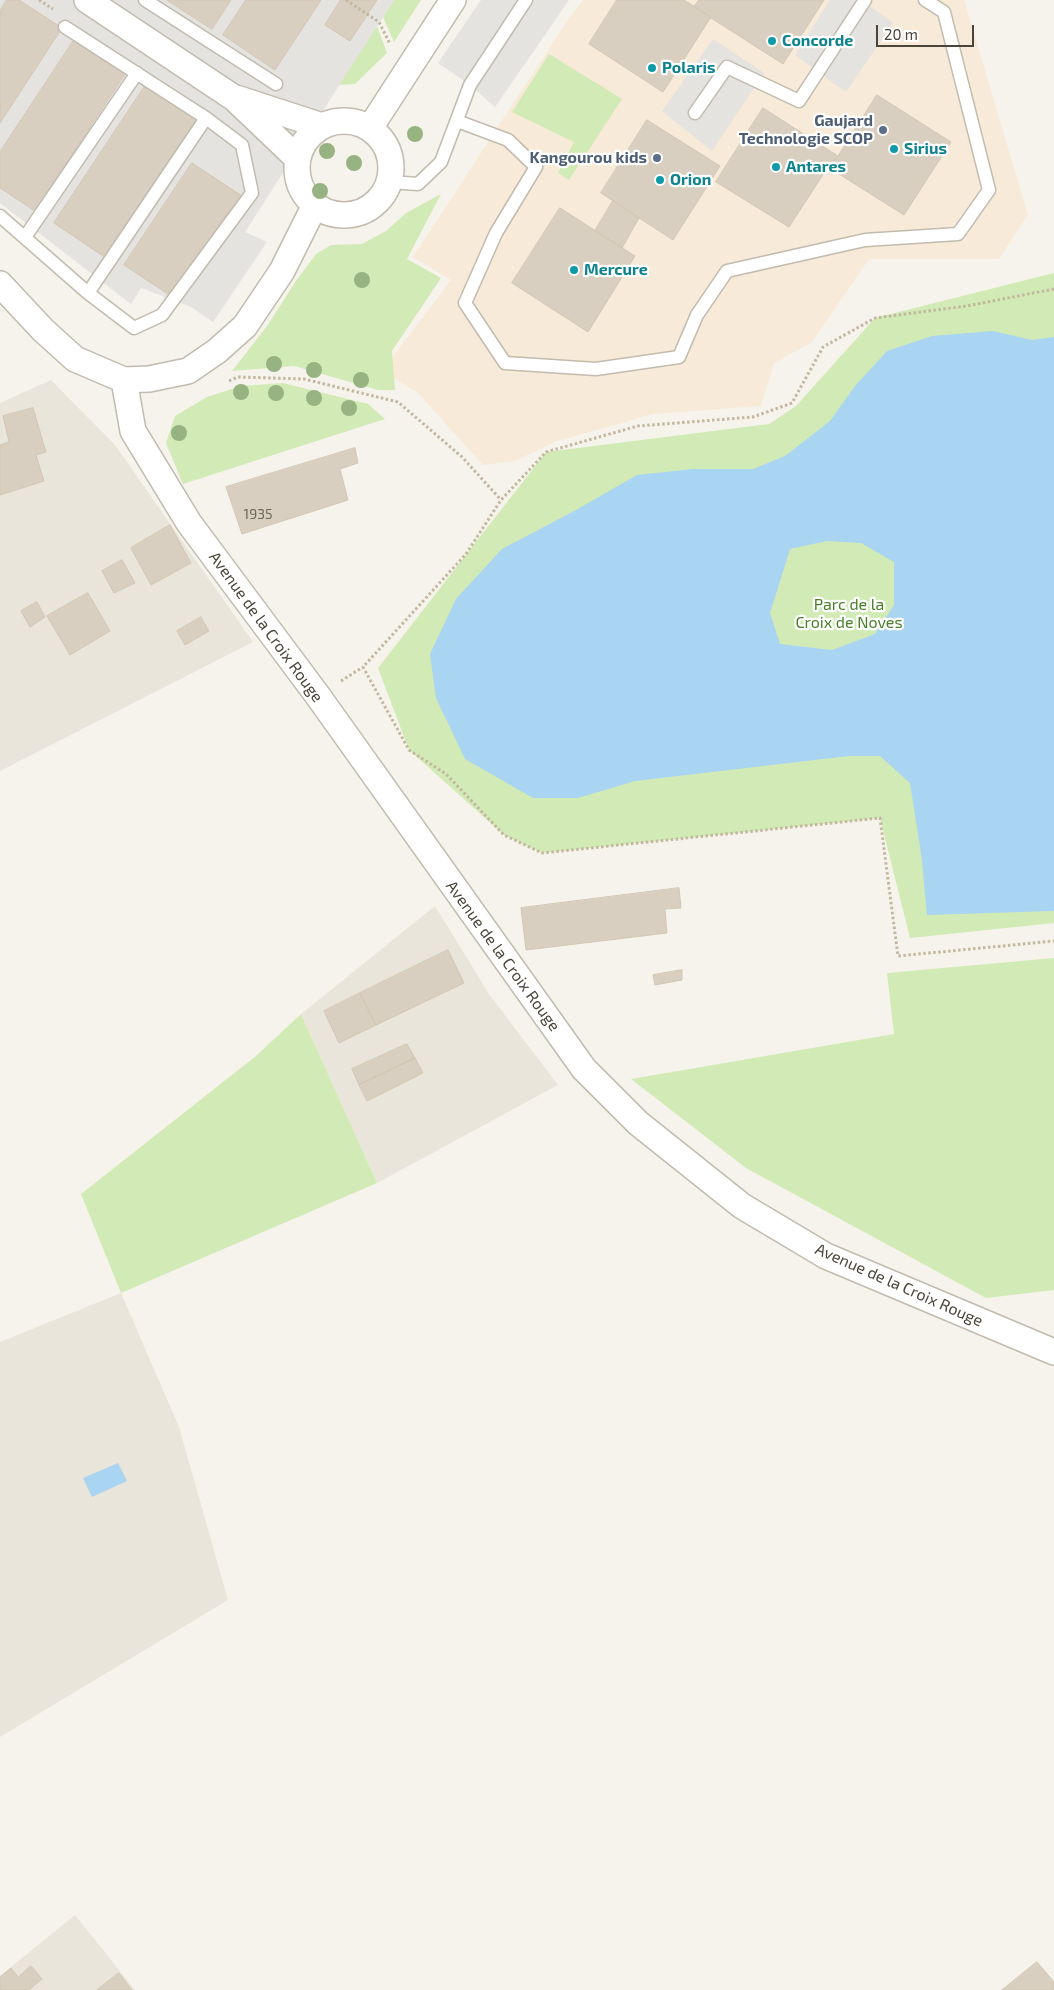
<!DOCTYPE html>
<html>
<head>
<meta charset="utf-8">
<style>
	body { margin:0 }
	#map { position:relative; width:1054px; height:1990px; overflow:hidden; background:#f6f3ec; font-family:"Exo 2",sans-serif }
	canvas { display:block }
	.scale { position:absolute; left:876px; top:25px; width:98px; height:22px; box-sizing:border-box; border:2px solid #4b4439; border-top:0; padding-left:6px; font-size:15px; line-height:18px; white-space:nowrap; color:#4b4439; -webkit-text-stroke:4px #fff; paint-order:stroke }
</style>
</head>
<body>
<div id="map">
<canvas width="1054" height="1990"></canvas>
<div class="scale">20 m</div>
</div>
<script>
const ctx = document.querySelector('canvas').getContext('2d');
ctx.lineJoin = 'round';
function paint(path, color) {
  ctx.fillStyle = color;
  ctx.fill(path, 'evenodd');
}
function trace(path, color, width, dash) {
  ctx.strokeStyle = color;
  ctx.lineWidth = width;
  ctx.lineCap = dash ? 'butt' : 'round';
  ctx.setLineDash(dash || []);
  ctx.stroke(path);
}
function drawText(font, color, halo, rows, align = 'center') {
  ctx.font = font + ' "Exo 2",sans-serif';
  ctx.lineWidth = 4.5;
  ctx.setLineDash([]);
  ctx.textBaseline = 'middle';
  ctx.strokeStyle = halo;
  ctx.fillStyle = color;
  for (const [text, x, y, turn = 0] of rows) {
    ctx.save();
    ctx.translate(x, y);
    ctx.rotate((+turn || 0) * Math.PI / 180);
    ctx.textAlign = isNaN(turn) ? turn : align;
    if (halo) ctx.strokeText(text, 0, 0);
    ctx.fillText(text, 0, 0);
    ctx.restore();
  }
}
const residential = new Path2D(`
	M51 380 115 445 253 642 0 771V403Z
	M435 906 489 994 558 1085 377 1183 301 1014Z
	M121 1293 179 1427 228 1600 0 1737V1342Z
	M75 1915 135 1990H0V1976Z`);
const commercial = new Path2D(`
	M583 0H964L1028 215 999 259H869L812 342 774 363 761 406 653 414 554 442 515 461 483 465 417 392 382 371 451 280 413 257 569 18Z`);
const green = new Path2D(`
	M394 0H421L394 42 383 17Z
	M377 26 387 53 355 84 338 85Z
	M549 54 622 99 569 180 558 173 574 142 512 112Z
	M441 194 407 259 441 278 392 351 395 390H378L294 366 232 371 267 326 296 281 316 254 331 245 362 244 386 231 406 213Z
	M1054 273V923L910 938 880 818 542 853 504 835 409 750 378 668 546 452 769 424 796 406 875 318Z
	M283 383 368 404 385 419 183 484 166 443 175 416 207 397 241 386Z
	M1054 958V1290L986 1298 746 1168 631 1079 894 1034 887 973Z
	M301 1014 377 1183 121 1293 81 1194 256 1056Z`);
const parking = new Path2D(`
	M0 0H394L245 232 267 242 213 322 191 307 141 288 131 304 0 203Z
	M481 0H569L495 107 470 85 438 63Z
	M830 0H862L893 23 846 92 795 55Z
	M713 39 764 73 712 151 662 111Z`);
const water = new Path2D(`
	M993 331 1032 340 1054 337V911L927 915 922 860 910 783 880 756H849L635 781 578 798H533L465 759 436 698 430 654 456 599 502 549 576 510 637 475 693 469H753L785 456 830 421 855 386 887 351 932 336ZM827 541 861 543 894 562V605L875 634 832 650 780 644 770 613 790 549Z
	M118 1463 127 1481 92 1497 83 1478Z`);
const building = new Path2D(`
	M7 0H19L62 28 0 123V11Z
	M167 0H231L212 29Z
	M246 0H321L275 70 223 35Z
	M341 0H377L350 41 325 25Z
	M617 0H684L711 17 663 92 589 44Z
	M699 0H824L783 64 694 7Z
	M76 37 127 71 35 211 0 188V152Z
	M147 83 199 117 106 258 54 223Z
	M877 95 951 142 904 215 828 167 838 156Z
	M763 108 838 156 828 167 789 227 716 182Z
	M647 120 720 166 673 240 601 193Z
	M192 163 242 196 174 298 124 265Z
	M613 201 639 218 622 248 595 231Z
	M560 208 635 256 588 332 512 283Z
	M33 408 46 452 36 455 44 481 0 495V445L9 442 3 416Z
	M355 448 358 463 340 469 348 500 242 534 226 487Z
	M170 525 191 563 151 585 131 548Z
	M122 560 135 583 114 593 102 571Z
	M88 593 110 631 70 655 47 616Z
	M37 602 45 617 30 627 21 611Z
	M201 617 209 631 185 645 177 631Z
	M679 888 681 908 665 909 667 933 526 950 521 908Z
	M448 950 464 983 376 1025 360 993Z
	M682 970V980L655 985 653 975Z
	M360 993 376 1025 339 1043 324 1011Z
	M407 1044 415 1058 359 1085 352 1069Z
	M415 1058 423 1073 367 1101 359 1085Z
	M1037 1962 1054 1982V1990H1002Z
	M31 1966 42 1979 29 1990H0V1977L11 1968 18 1977Z
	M119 1973 132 1990H97Z`);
const path = new Path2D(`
	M39 0 53 9
	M346 0 379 22 390 44
	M1054 289 967 306 875 318 823 347 792 403 753 417 638 426 546 452 501 500 466 554 363 667 409 750 446 774 504 835 542 853 880 818 898 956 1054 941
	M229 381 238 377 304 379 398 402 462 457 501 500
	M341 681 363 667`);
const lane = new Path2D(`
	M145 0 276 84
	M695 113 727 67 799 101 865 0
	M457 121 508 140 536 167 496 233 465 303 505 363 596 369 679 357 697 315 727 271 865 240 958 234 989 190 944 12 925 0
	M390 182 418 184 441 162 470 85 526 0
	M0 216 88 293 134 328 162 315 252 193 242 145 206 118 65 27
	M25 237 137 73
	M88 293 206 118`);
const street = new Path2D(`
	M87 0 234 98 297 158
	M236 98 322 126
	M297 168a47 47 0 1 1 94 0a47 47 0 1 1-94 0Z
	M370 128 453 0
	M0 284 43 330 75 359 124 380 149 379 188 371 217 351 245 326 282 271 315 205
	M124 380 133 431 189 523 318 696 584 1069 638 1123 742 1206 826 1256 1054 1352`);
const trees = [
	[415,134],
	[327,151],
	[354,163],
	[320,191],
	[362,280],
	[274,364],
	[314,370],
	[361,380],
	[241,392],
	[276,393],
	[314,398],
	[349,408],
	[179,433]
];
const markers = [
	[772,41,5,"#0f9aa8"],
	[652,68,5,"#0f9aa8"],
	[883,130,5,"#5c6f8a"],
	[894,149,5,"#0f9aa8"],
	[657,158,5,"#5c6f8a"],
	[776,167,5,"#0f9aa8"],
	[660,180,5,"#0f9aa8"],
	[574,270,5,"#0f9aa8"]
];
const numberNames = [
	["1935",258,514]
];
const cultureNames = [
	["Concorde",782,41],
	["Polaris",662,68],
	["Sirius",904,149],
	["Antares",786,167],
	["Orion",670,180],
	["Mercure",584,270]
];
const serviceNames = [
	["Gaujard",873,121],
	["Technologie SCOP",873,139],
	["Kangourou kids",647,158]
];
const parkNames = [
	["Parc de la",849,605],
	["Croix de Noves",849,623]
];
const streetNames = [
	["Avenue de la Croix Rouge",266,627,54],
	["Avenue de la Croix Rouge",503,956,54],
	["Avenue de la Croix Rouge",899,1285,24]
];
paint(residential, '#eae5da');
paint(commercial, '#f7ead8');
paint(green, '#d2eab5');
paint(parking, '#e5e3e0');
paint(water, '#a9d4f2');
paint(building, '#d8cfc1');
trace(building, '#d3c7b4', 1);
trace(lane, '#c2bbae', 15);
trace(street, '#c2bbae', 28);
trace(path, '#c4b79f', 3, [2.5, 2.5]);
trace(lane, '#fff', 12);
trace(street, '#fff', 25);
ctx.fillStyle = '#97b381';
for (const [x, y] of trees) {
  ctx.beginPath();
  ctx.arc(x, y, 8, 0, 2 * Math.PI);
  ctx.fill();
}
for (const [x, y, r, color] of markers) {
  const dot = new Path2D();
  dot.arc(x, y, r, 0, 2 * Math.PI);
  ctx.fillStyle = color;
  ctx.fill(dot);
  trace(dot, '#fff', 2);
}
drawText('14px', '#6e675b', null, numberNames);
drawText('bold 16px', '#0d838f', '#fff', cultureNames, 'left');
drawText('bold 16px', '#4e5e75', '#fff', serviceNames, 'right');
drawText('16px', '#4a7f2a', '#fff', parkNames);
drawText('16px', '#4b4439', '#fff', streetNames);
</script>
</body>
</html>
